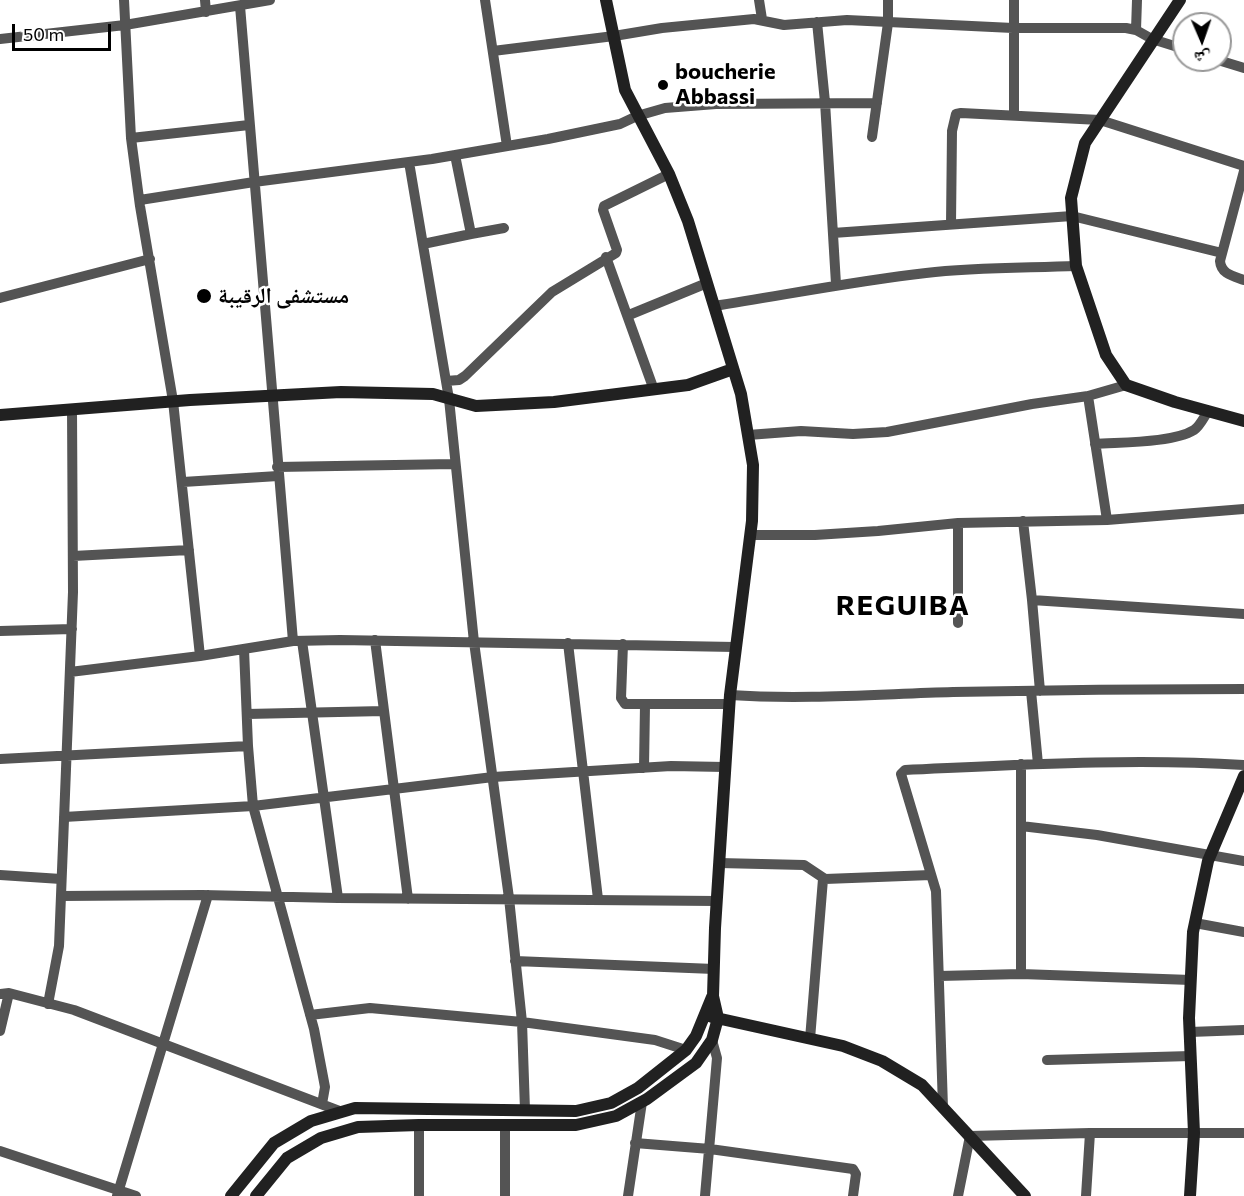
<!DOCTYPE html>
<html>
<head>
<meta charset="utf-8">
<style>
	body { margin:0 }
	#map { position:relative; width:1244px; height:1196px; overflow:hidden; background:#fff; font-family:Commissioner,"Noto Naskh Arabic",sans-serif }
	canvas { display:block }
	.north { position:absolute; left:1172px; top:12px; width:60px; height:60px; box-sizing:border-box; background:#fff; border:2px solid #999; border-radius:50%; rotate:178deg; font-size:16px; font-weight:700; line-height:24px; text-align:center; color:#000 }
	.north::after { content:''; display:block; margin:auto; width:21px; height:27px; background:#000; clip-path:polygon(50% 0,100% 100%,50% 72%,0 100%) }
	.scale { position:absolute; left:12px; top:24px; width:99px; height:27px; box-sizing:border-box; border:3px solid #000; border-top:0; padding-left:8px; font-size:18px; line-height:21px; white-space:nowrap; color:#000; -webkit-text-stroke:4px #fff; paint-order:stroke }
</style>
</head>
<body>
<div id="map">
<canvas width="1244" height="1196"></canvas>
<div class="north">ش</div>
<div class="scale">50 m</div>
</div>
<script>
const ctx = document.querySelector('canvas').getContext('2d');
ctx.lineJoin = 'round';
function trace(path, color, width, dash) {
  ctx.strokeStyle = color;
  ctx.lineWidth = width;
  ctx.lineCap = dash ? 'butt' : 'round';
  ctx.setLineDash(dash || []);
  ctx.stroke(path);
}
function drawText(font, color, halo, rows, align = 'center') {
  ctx.font = font + ' Commissioner,"Noto Naskh Arabic",sans-serif';
  ctx.lineWidth = 5;
  ctx.setLineDash([]);
  ctx.textBaseline = 'middle';
  ctx.strokeStyle = halo;
  ctx.fillStyle = color;
  for (const [text, x, y, turn = 0] of rows) {
    ctx.save();
    ctx.translate(x, y);
    ctx.rotate((+turn || 0) * Math.PI / 180);
    ctx.textAlign = isNaN(turn) ? turn : align;
    if (halo) ctx.strokeText(text, 0, 0);
    ctx.fillText(text, 0, 0);
    ctx.restore();
  }
}
const street = new Path2D(`
	M124 0 131 138 140 206 173 401 200 656
	M205 0 206 12
	M485 0 507 146
	M759 0 762 19
	M1014 0V115
	M240 6 293 641
	M817 22 825 102 836 284
	M1136 30 1137 0
	M0 39 125 25 270 0
	M493 51 614 36 662 28 754 19 784 25 847 20 1013 28H1126L1136 30 1152 39 1184 49
	M1218 60 1244 68
	M872 137 888 23V0
	M131 138 249 125
	M409 162 449 399 474 642 509 898 522 1022 525 1110
	M1244 171 1220 261C1221 274 1233 276 1244 280
	M140 200 254 182 432 159 548 139 620 124 637 116 665 108 716 104 877 103
	M951 224 952 131 956 114 961 113 1100 120 1244 166
	M833 233 1072 216 1222 253
	M471 234 504 228
	M423 244 471 234 455 155
	M606 257 654 390
	M0 298 150 259
	M714 306C785 295 855 281 926 273 975 267 1026 268 1076 266
	M629 315 707 283
	M446 381 459 380 465 376 552 292 616 253 617 250 603 210 604 206 669 174
	M1088 396 1107 520
	M748 435 801 431 853 434 887 432 1032 404 1088 396 1126 385
	M1095 444C1121 442 1173 443 1194 430 1200 426 1204 417 1208 411
	M277 467 454 464
	M183 482 278 476
	M1023 521 1032 600
	M958 523V623
	M750 535H815L878 531 958 523 1107 520 1244 509
	M73 556 189 550
	M0 631 72 629
	M375 640 408 899
	M302 641 338 898
	M568 643 598 899
	M623 644 621 698 625 704H730
	M244 649 248 746 253 806 314 1029 325 1087 322 1104
	M70 672 200 656 293 641 340 640 735 647
	M1031 691 1038 764
	M1040 691 1032 600 1244 614
	M730 695C804 700 879 694 953 692 1050 690 1147 689 1244 689
	M247 714 384 711
	M0 759 248 746
	M1021 764V974
	M644 768 645 705
	M64 817 253 806 493 777 671 766 725 767
	M1021 826 1097 835 1244 861
	M719 863 804 865 825 879 931 875
	M0 875 61 879
	M61 896 202 895 338 898 717 901
	M1195 923 1244 932
	M515 961 714 969
	M939 976 1021 974 1191 980
	M0 994 9 993 74 1010 342 1112
	M48 1004 59 946 73 592 72 409
	M310 1015 370 1008 522 1022 655 1040 686 1050
	M0 1031 9 993
	M1190 1032 1244 1030
	M810 1039 823 879
	M1047 1060 1191 1056
	M943 1108 936 891 901 774 905 770C1018 765 1131 758 1244 765
	M635 1143 710 1149 853 1169 856 1174 853 1196
	M0 1151 136 1196
	M117 1196 208 895
	M419 1196V1125
	M505 1196V1125
	M628 1196 642 1102
	M705 1196 717 1058 712 1040
	M958 1196 970 1136 1090 1133H1244
	M1086 1196 1090 1133`);
const secondary = new Path2D(`
	M1180 0 1085 143 1071 198 1076 266 1106 355 1126 385 1175 402 1244 421
	M0 415 190 400 341 392 433 394 476 406 554 402 688 385 733 369
	M712 1017 843 1046 882 1061 922 1085 1025 1196
	M231 1196 274 1143 311 1121 355 1108 576 1111 611 1103 638 1088 686 1050 696 1036 712 997
	M256 1196 287 1158 321 1138 358 1127 419 1125H576L616 1116 647 1099 696 1063 712 1040 718 1018 713 996 715 928 730 695 752 521 753 465 741 394 688 221 669 174 625 90 606 0
	M1190 1196 1194 1133 1189 1018 1193 932 1208 861 1244 776`);
const markers = [
	[663,85,6,"#000"],
	[204,296,8,"#000"]
];
const poiNames = [
	["boucherie",675,72],
	["Abbassi",675,97],
	["مستشفى الرقيبة",218,296]
];
const districtNames = [
	["REGUIBA",903,606]
];
trace(street, '#545454', 10);
trace(secondary, '#212121', 12);
for (const [x, y, r, color] of markers) {
  const dot = new Path2D();
  dot.arc(x, y, r, 0, 2 * Math.PI);
  ctx.fillStyle = color;
  ctx.fill(dot);
  trace(dot, '#fff', 2);
}
drawText('bold 22px', '#000', '#fff', poiNames, 'left');
ctx.letterSpacing = '1.5px';
drawText('bold 28px', '#000', '#fff', districtNames);
ctx.letterSpacing = '0px';
</script>
</body>
</html>
